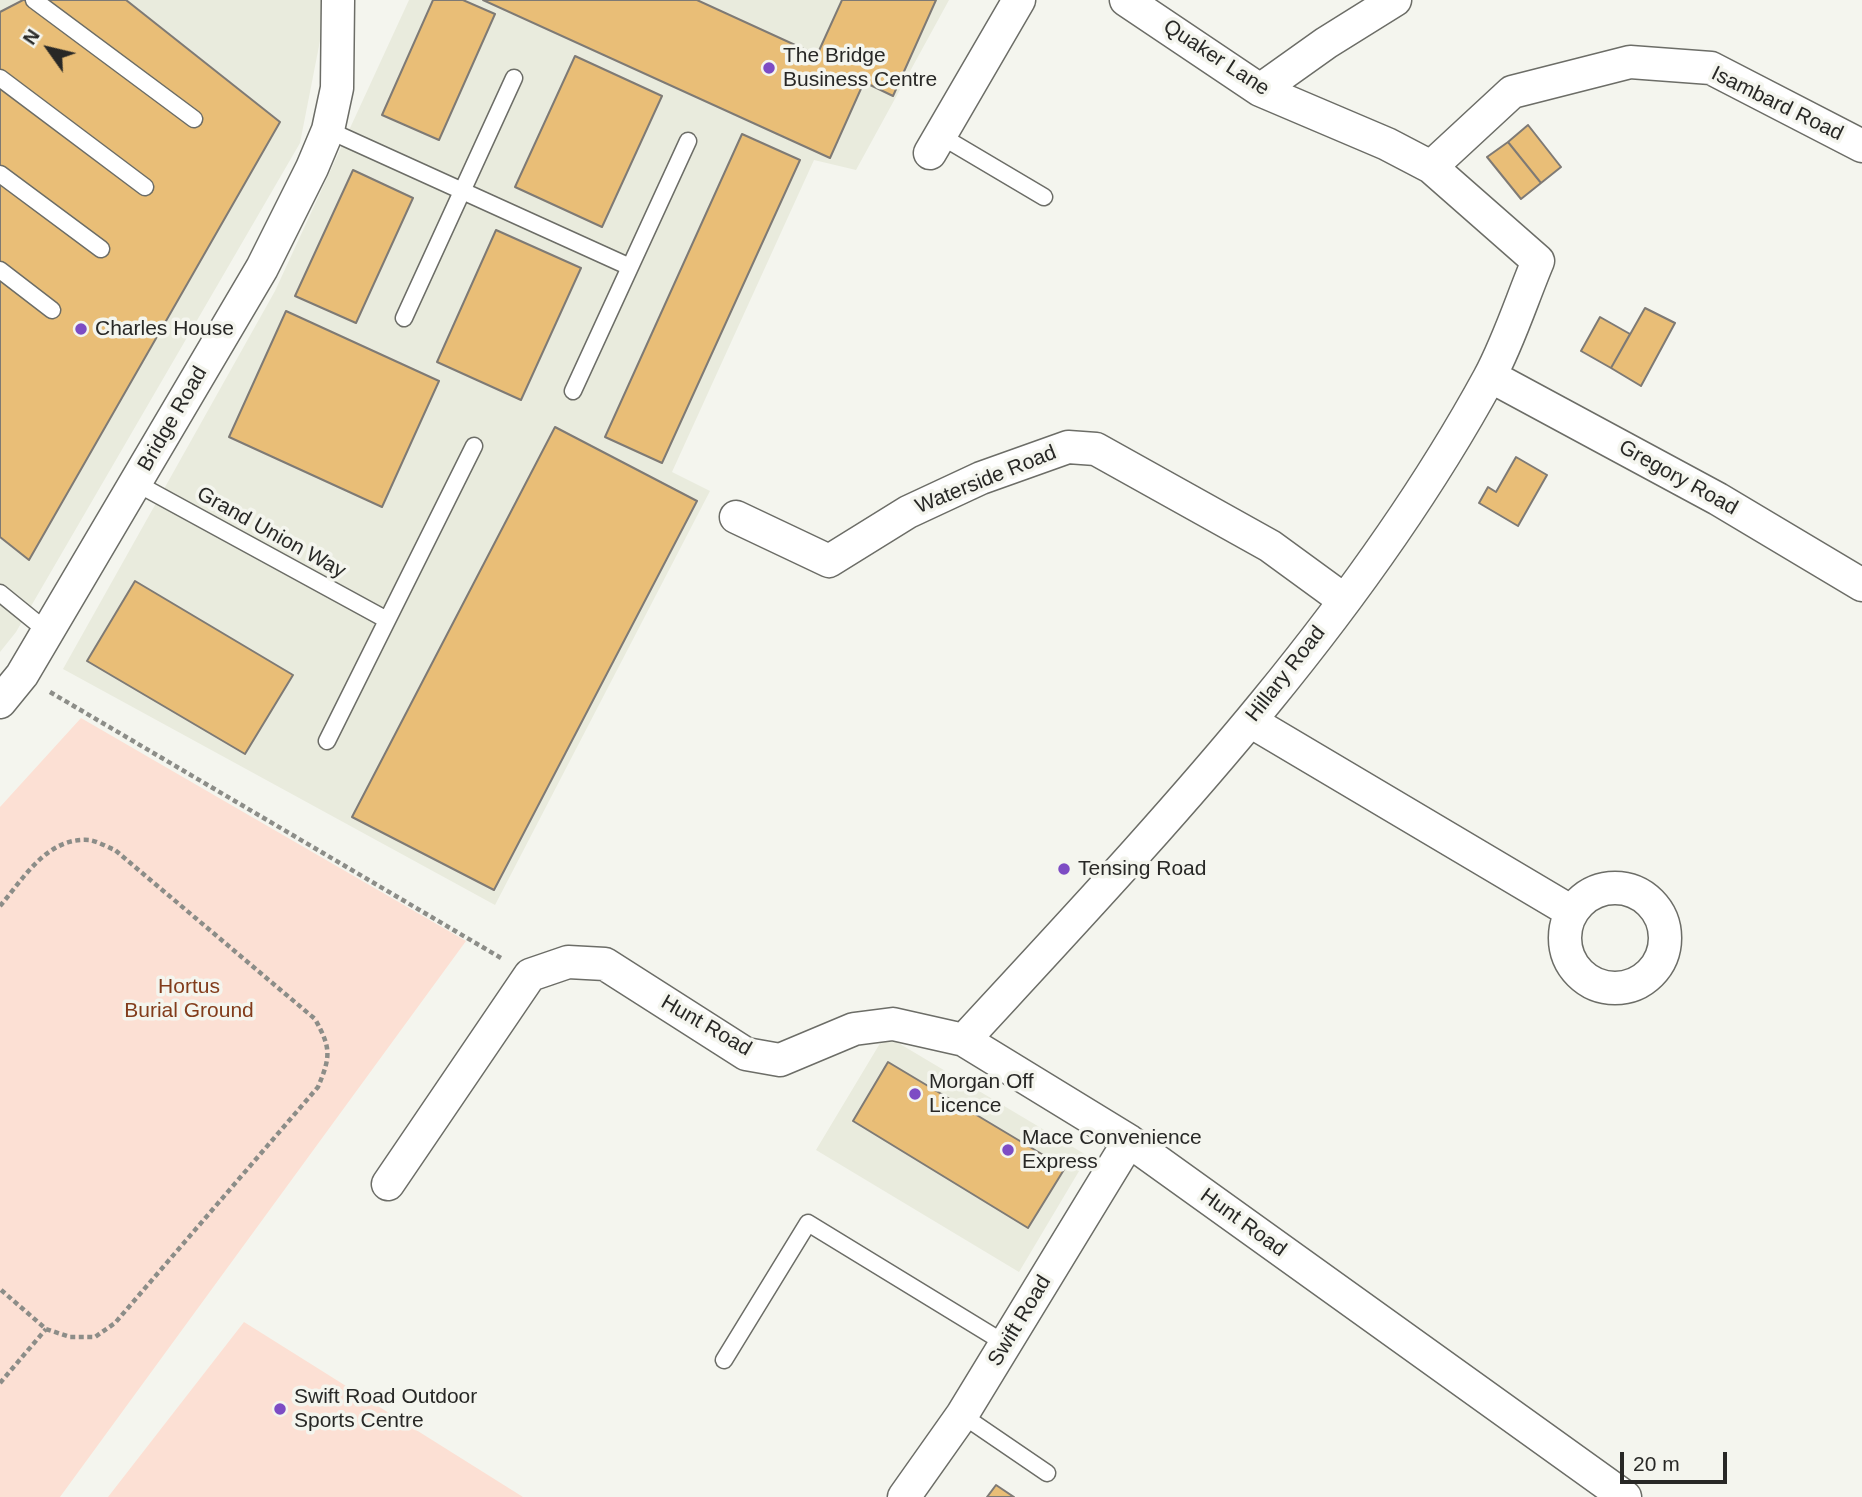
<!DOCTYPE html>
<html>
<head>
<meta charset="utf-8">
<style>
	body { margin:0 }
	#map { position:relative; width:1862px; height:1497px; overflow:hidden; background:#f4f5ee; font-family:Arial,sans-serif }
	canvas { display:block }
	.north { position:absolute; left:14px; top:14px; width:70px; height:70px; -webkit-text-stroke:5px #f4f5ee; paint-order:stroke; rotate:304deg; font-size:19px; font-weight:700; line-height:28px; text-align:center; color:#282826 }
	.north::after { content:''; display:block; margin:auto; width:24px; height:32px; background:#282826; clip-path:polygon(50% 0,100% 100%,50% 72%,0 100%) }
	.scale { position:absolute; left:1620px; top:1452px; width:107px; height:32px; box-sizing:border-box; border:4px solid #282826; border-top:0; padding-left:9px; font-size:21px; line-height:24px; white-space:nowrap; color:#282826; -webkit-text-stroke:5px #f4f5ee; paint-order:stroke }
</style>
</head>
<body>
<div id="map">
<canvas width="1862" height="1497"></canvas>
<div class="north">N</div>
<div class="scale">20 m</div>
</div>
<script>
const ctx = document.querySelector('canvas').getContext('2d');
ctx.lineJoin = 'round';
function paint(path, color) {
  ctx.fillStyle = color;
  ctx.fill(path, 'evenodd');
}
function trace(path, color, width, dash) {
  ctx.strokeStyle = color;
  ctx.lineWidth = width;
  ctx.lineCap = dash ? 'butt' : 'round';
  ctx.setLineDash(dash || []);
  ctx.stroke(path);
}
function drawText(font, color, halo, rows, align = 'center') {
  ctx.font = font + ' Arial,sans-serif';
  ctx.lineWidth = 7;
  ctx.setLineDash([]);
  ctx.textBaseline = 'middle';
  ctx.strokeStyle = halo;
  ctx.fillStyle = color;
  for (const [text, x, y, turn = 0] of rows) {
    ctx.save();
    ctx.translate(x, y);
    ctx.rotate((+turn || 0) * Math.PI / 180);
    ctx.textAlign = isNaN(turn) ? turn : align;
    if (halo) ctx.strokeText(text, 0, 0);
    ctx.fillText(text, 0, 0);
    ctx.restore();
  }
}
const built = new Path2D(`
	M0 0H328L300 143 16 632 0 652Z
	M409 0H949L856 170 814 160 672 472 710 491 495 905 63 669 275 291Z
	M885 1035 1088 1156 1019 1272 816 1150Z`);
const green = new Path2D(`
	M81 718 466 941 60 1497H0V807Z
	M244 1322 523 1497H108Z`);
const building = new Path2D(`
	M23 0H126L280 122 29 560 0 537V12Z
	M433 0H463L495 14 439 140 382 115Z
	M483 0H697L817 55 842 0H936L893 96 864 82 830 158Z
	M575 56 662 96 602 227 515 187Z
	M1528 125 1561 167 1541 183 1508 142Z
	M742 134 800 160 662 463 605 437Z
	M1508 142 1541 183 1521 199 1487 157Z
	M353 170 413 198 356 323 295 296Z
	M496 230 581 268 521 400 437 362Z
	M1645 308 1675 323 1641 386 1611 368Z
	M286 311 439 381 382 507 229 437Z
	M1600 317 1630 334 1611 368 1581 351Z
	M555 427 697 501 494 890 352 817Z
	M1516 457 1547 475 1518 526 1479 503 1488 487 1496 492Z
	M135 581 293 675 245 754 87 661Z
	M888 1062 1065 1168 1028 1228 853 1121Z
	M996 1485 1014 1497H987Z`);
const path = new Path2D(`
	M50 692 501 958
	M0 906C24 878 47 837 89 840 97 841 107 847 115 850L315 1019C331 1048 331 1056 318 1087L115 1323 95 1337H70L46 1329 0 1289
	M0 1383 46 1329`);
const lane = new Path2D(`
	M34 0 194 119
	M0 78 145 187
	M328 130 630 267
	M941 136 1044 197
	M0 174 101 249
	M0 270 52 310
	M404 318 514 78
	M573 391 688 141
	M136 483 387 620
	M0 593 48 632
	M327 741 474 446
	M724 1360 808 1223 1006 1344
	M962 1415 1047 1473`);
const street = new Path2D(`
	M1260 90 1326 43 1395 0
	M930 153 1019 0
	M1431 167 1512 92 1630 62 1711 68 1862 146
	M1490 376 1718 499 1862 585
	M736 517 829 561 908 512 981 478 1068 447 1096 449 1270 546 1344 600
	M0 702 22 675 262 268 312 168 328 130 337 88 338 0
	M1250 721 1572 912
	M1565 938a50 50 0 1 1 100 0a50 50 0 1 1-100 0Z
	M964 1040C1153 835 1355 624 1489 378 1509 341 1522 299 1538 261L1431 167 1387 144 1260 90 1126 0
	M388 1184 530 975 568 962 605 964 746 1054 780 1060 854 1029 893 1024 964 1040 1129 1141 1625 1497
	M904 1497 962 1415 1129 1141`);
const markers = [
	[769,68,7,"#7d4cc4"],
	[81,329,7,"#7d4cc4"],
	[1064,869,7,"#7d4cc4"],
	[915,1094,7,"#7d4cc4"],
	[1008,1150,7,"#7d4cc4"],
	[280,1409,7,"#7d4cc4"]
];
const poiNames = [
	["The Bridge",783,56],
	["Business Centre",783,80],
	["Charles House",95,329],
	["Tensing Road",1078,869],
	["Morgan Off",929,1082],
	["Licence",929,1106],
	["Mace Convenience",1022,1138],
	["Express",1022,1162],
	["Swift Road Outdoor",294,1397],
	["Sports Centre",294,1421]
];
const streetNames = [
	["Quaker Lane",1216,58,33],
	["Isambard Road",1777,104,26],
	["Bridge Road",173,419,-60],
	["Gregory Road",1678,478,29],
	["Waterside Road",986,480,-22],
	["Grand Union Way",271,533,29],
	["Hillary Road",1286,674,-52],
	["Hunt Road",706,1026,30],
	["Hunt Road",1243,1223,36],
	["Swift Road",1020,1321,-59]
];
const parkNames = [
	["Hortus",189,987],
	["Burial Ground",189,1011]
];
paint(built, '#e9ebdd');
paint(green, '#fce0d4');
paint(building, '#e9be77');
trace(building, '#7e7a75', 2);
trace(lane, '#6c6d67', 19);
trace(street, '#6c6d67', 35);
trace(path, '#8c8d88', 4.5, [5, 3.5]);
trace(lane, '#fff', 16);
trace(street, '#fff', 32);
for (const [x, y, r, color] of markers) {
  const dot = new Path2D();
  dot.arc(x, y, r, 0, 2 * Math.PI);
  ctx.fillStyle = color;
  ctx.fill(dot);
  trace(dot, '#f4f5ee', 2.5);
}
drawText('21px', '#282826', '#f4f5ee', poiNames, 'left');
drawText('21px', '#282826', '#f4f5ee', streetNames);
drawText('21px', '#823c1b', '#f4f5ee', parkNames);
</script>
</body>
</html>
